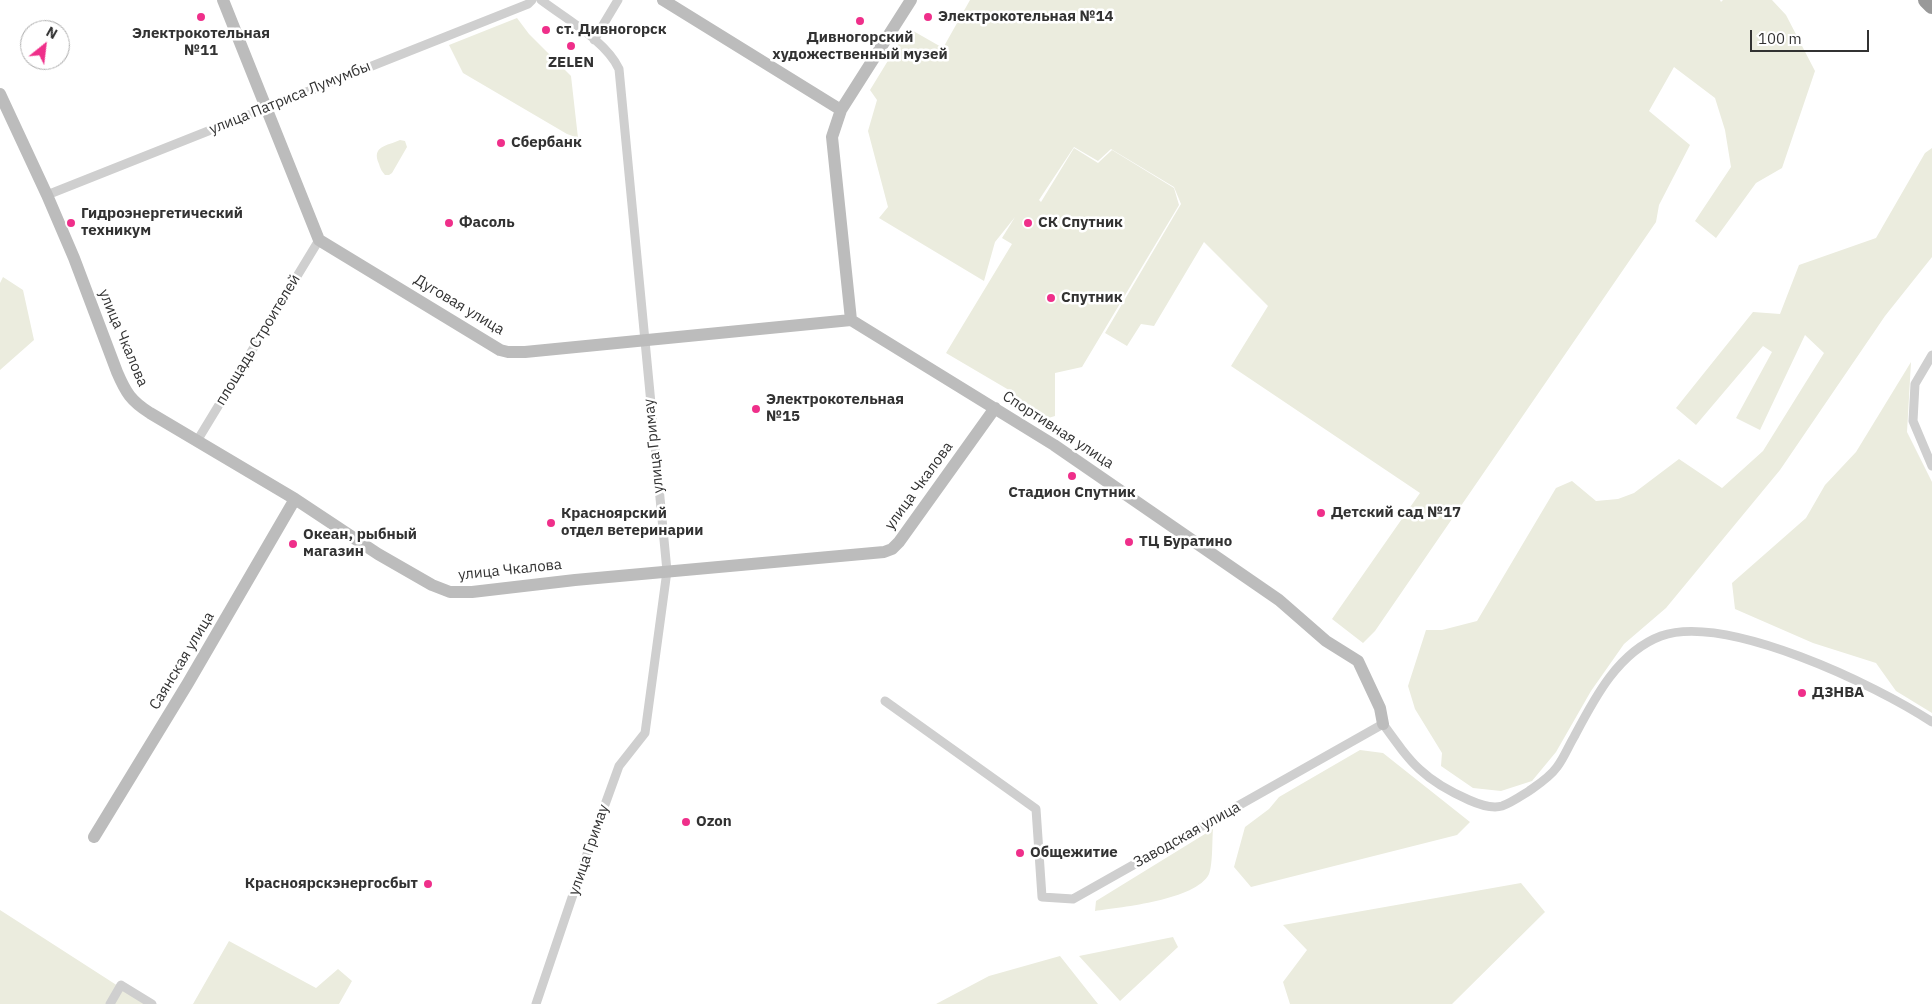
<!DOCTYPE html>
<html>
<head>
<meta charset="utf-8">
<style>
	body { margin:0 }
	#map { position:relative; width:1932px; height:1004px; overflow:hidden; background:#fff; font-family:"IBM Plex Sans",sans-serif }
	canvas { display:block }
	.north { position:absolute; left:20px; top:20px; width:50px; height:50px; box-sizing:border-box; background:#fff; border:1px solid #adadad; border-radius:50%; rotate:29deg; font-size:14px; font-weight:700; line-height:20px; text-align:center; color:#323232 }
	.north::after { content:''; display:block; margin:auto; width:18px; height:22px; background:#ef2f8a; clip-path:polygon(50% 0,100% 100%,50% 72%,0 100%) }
	.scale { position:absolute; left:1750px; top:30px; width:119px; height:22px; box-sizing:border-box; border:2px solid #323232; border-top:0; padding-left:6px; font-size:15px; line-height:18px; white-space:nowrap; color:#323232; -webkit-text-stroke:4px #fff; paint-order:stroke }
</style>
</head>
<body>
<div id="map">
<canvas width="1932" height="1004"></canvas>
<div class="north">N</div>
<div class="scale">100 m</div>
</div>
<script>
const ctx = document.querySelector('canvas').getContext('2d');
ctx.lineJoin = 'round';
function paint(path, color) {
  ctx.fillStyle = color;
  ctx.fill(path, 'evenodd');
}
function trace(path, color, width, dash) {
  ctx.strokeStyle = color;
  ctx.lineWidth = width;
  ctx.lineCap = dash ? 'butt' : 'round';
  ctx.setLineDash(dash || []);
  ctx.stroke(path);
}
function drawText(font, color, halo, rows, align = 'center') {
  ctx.font = font + ' "IBM Plex Sans",sans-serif';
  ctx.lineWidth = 5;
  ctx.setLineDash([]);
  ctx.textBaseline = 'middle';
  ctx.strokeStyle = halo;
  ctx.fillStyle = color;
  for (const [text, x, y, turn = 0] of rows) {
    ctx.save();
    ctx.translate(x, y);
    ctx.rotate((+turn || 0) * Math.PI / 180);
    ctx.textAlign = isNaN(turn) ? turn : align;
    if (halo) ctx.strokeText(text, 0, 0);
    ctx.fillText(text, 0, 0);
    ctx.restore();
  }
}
const green = new Path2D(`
	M970 0H1720L1721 2 1723 0H1772L1786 15 1815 71 1782 168 1756 183 1716 238 1695 221 1731 167 1725 130 1715 98 1674 67 1649 111 1690 145 1659 205 1656 222 1375 631 1363 643 1332 619 1420 493 1231 366 1268 306 1204 242 1154 326 1141 324 1127 346 1105 333 1181 204 1174 187 1111 149 1098 161 1074 147 1039 200 1041 202 1074 148 1098 163 1112 150 1174 188 1179 205 1082 367 1055 373V416L1045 419 1010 399 1014 393 946 353 1012 244 1002 238 1015 217 995 242 984 281 879 218 888 207 868 131 877 100 870 90 908 28 943 48Z
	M517 18 529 34 571 76 578 138 567 134 463 73 449 45Z
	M400 140 405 141 407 147 392 173 389 175H385C382 172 380 168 379 164 371 146 387 146 400 140Z
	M1932 148V257L1885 316 1780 470 1666 608 1624 644 1591 691 1556 752 1532 781 1501 791 1473 788 1441 766 1442 753 1415 709 1408 686 1426 630H1442L1477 621 1556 488 1572 481 1596 501 1618 499 1634 493 1679 459 1722 488 1763 451 1824 353 1805 335 1760 430 1736 418 1772 352 1763 346 1696 425 1676 408 1753 312 1780 314 1799 265 1876 238 1925 153Z
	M3 277 23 290 34 340 0 370V283Z
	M1911 362 1907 432 1932 482V713L1896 691 1876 663 1813 643 1735 609 1732 583 1806 518 1825 485 1856 452Z
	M1360 750 1383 753 1470 822 1457 835 1251 887 1234 867 1245 827 1269 809 1279 797Z
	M1213 829C1212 840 1213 864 1209 874 1196 900 1122 907 1095 911L1096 901Z
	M1521 883 1545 912 1452 1004H1290L1283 982 1307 950 1283 925Z
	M0 910 146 1004H0Z
	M1173 937 1178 947 1120 1001 1079 956Z
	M229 941 316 988 338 969 352 981 339 1004H193Z
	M1060 956 1098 1004H936L989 976Z`);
const street = new Path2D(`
	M594 40 618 0
	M47 195 528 4 532 0
	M1932 355 1915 384 1913 421 1932 466
	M197 441 319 240
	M885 701 1036 809 1042 897 1073 899 1383 724C1411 763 1423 780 1469 800 1478 804 1492 809 1502 806 1511 803 1521 796 1529 791 1539 784 1550 777 1557 767 1564 758 1568 747 1574 737 1594 699 1618 652 1661 636 1726 613 1876 685 1932 722
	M110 1004 121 985 152 1004
	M536 1004 582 868 619 766 645 733 667 571 619 69C606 41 566 19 541 0`);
const secondary = new Path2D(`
	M223 0 319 240 500 350 508 352H525L851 320
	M663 0 841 110
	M911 0 841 110 832 137 851 320 1054 445 1279 600 1326 641 1358 661 1380 708 1383 724
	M0 94 47 195 74 258 117 372C126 393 131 401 150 413L295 499 378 554 432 585 450 592H472L575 580 884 552 892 549 899 542 995 408
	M94 837 188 683 295 499`);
const highway = new Path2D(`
	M1926 0 1932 6`);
const markers = [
	[201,17,5,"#ef2f8a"],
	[928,17,5,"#ef2f8a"],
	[860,21,5,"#ef2f8a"],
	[546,30,5,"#ef2f8a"],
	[571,46,5,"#ef2f8a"],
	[501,143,5,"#ef2f8a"],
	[71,223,5,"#ef2f8a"],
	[449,223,5,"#ef2f8a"],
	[1028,223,5,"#ef2f8a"],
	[1051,298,5,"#ef2f8a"],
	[756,409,5,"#ef2f8a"],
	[1072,476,5,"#ef2f8a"],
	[1321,513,5,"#ef2f8a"],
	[551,523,5,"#ef2f8a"],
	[1129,542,5,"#ef2f8a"],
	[293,544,5,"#ef2f8a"],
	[1802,693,5,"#ef2f8a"],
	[686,822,5,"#ef2f8a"],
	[1020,853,5,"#ef2f8a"],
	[428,884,5,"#ef2f8a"]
];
const poiNames = [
	["Электрокотельная №14",938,17],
	["ст. Дивногорск",556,30],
	["Электрокотельная",201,34,"center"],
	["№11",201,51,"center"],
	["Дивногорский",860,38,"center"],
	["художественный музей",860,55,"center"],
	["ZELEN",571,63,"center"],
	["Сбербанк",511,143],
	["Гидроэнергетический",81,214],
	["техникум",81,231],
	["Фасоль",459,223],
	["СК Спутник",1038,223],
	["Спутник",1061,298],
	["Электрокотельная",766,400],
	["№15",766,417],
	["Стадион Спутник",1072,493,"center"],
	["Детский сад №17",1331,513],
	["Красноярский",561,514],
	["отдел ветеринарии",561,531],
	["Океан, рыбный",303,535],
	["магазин",303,552],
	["ТЦ Буратино",1139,542],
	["ДЗНВА",1812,693],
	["Ozon",696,822],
	["Общежитие",1030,853],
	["Красноярскэнергосбыт",418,884,"right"]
];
const streetNames = [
	["улица Патриса Лумумбы",290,98,-22],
	["Дуговая улица",459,305,31],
	["улица Чкалова",123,338,67],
	["площадь Строителей",258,340,-59],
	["Спортивная улица",1058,430,33],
	["улица Гримау",654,446,-96],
	["улица Чкалова",919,486,-54],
	["улица Чкалова",510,570,-6],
	["Саянская улица",182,661,-59],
	["Заводская улица",1187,835,-29],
	["улица Гримау",589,850,-71]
];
paint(green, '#ebecde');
trace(street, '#cfcfcf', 9);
trace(secondary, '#bcbcbc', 12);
trace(highway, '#999', 16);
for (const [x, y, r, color] of markers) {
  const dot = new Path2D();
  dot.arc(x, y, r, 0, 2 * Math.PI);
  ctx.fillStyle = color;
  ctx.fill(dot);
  trace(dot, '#fff', 2);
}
drawText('bold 15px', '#323232', '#fff', poiNames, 'left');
drawText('15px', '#323232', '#fff', streetNames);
</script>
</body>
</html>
